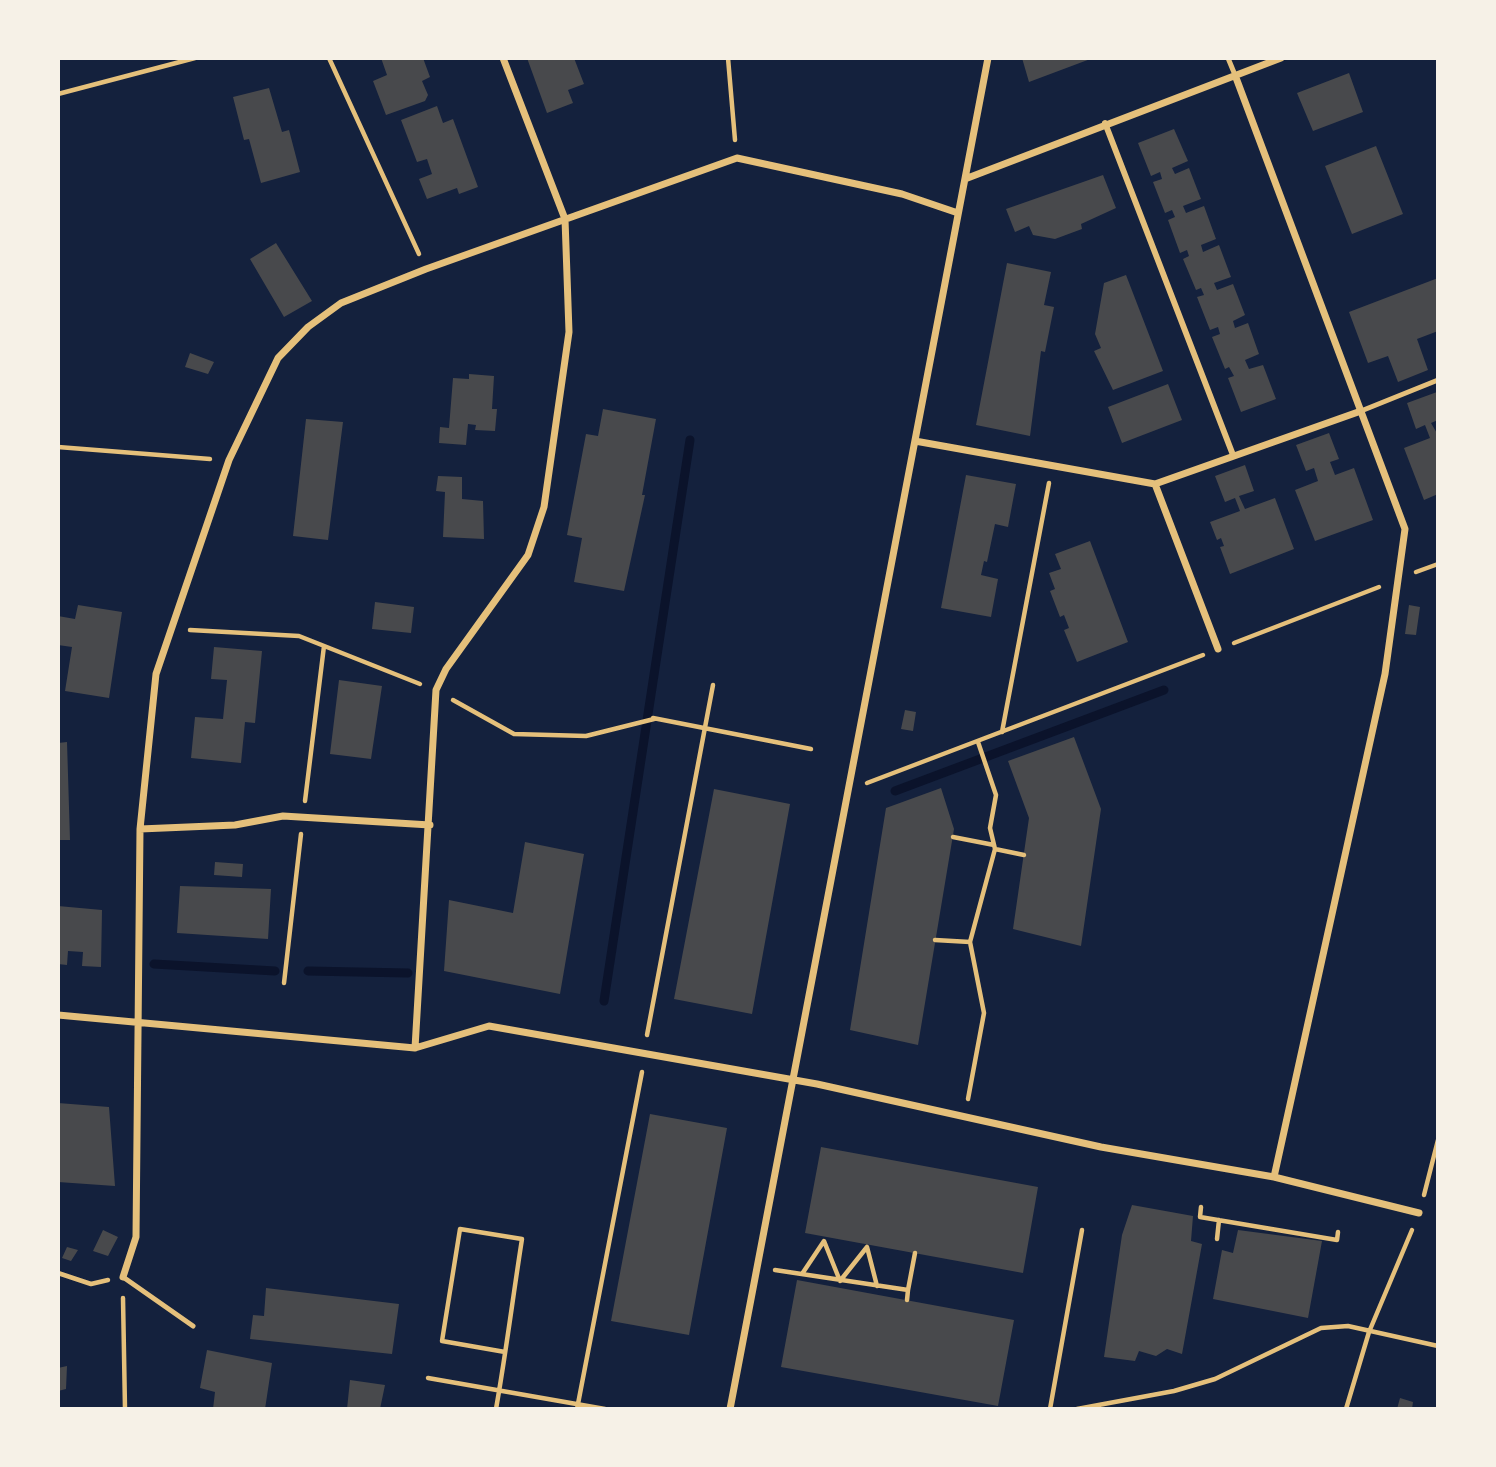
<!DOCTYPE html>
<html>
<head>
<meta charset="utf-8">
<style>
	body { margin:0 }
	#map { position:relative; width:1496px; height:1467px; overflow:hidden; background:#14213d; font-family:"Sofia Sans Condensed",sans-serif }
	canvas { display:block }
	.frame { position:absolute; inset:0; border:60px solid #f6f1e7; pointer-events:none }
</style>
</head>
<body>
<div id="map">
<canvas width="1496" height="1467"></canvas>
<div class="frame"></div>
</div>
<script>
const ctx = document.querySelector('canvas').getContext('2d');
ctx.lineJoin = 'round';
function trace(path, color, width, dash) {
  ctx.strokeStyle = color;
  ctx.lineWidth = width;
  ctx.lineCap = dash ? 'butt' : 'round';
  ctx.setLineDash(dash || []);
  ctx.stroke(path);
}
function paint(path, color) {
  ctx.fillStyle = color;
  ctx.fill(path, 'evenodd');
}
const stream = new Path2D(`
	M895 791 1164 690
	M154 964 275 971
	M308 971 408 973
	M604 1001 690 440`);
const building = new Path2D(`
	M381 58H423L430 77 422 81 428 95 425 101 386 115 373 81 387 75Z
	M527 58H574L584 84 568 90 573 103 547 113Z
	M1022 58H1093L1029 82Z
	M1349 73 1363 112 1313 131 1297 93Z
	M269 88 282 132 289 130 300 172 261 183 249 139 244 140 233 97Z
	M437 106 443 123 453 119 478 187 459 194 457 188 427 199 419 179 432 174 427 159 417 162 401 120Z
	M1174 129 1188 161 1172 168 1175 174 1189 168 1201 199 1183 206 1186 213 1204 206 1216 239 1201 245 1203 252 1219 245 1231 277 1214 283 1217 290 1233 284 1245 315 1233 321 1235 328 1248 323 1259 354 1245 360 1249 369 1263 365 1276 399 1241 412 1228 378 1234 376 1229 367 1225 369 1212 337 1220 334 1218 327 1210 330 1197 297 1204 295 1201 288 1196 290 1183 259 1189 256 1187 250 1180 253 1168 220 1175 217 1172 210 1165 213 1153 182 1162 179 1160 172 1151 176 1138 143Z
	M1376 146 1403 214 1352 234 1325 166Z
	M1103 175 1116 208 1081 224 1082 229 1055 239 1033 235 1029 226 1015 232 1006 209Z
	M276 243 312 301 284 317 250 259Z
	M1007 263 1051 272 1044 305 1054 307 1045 352 1041 351 1030 436 976 425Z
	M1126 275 1163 371 1113 390 1094 351 1101 348 1095 334 1104 283Z
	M1438 278V331L1417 339 1428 370 1398 382 1388 356 1368 363 1349 312Z
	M190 353 214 362 208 374 185 367Z
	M469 374 494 376 492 409H497L495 431 475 430 476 425 468 424 466 445 439 443 440 427 449 428 453 378 469 379Z
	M1168 384 1182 420 1122 443 1108 407Z
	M1437 392 1438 420 1431 423 1438 435V494L1424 500 1404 448 1430 438 1425 425 1416 429 1407 403Z
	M603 409 656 419 642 495H645L624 591 574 582 582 538 567 535 586 434 598 436Z
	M306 419 343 422 328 540 293 536Z
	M1329 433 1339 459 1330 462 1335 475 1354 468 1373 520 1315 541 1295 490 1318 481 1314 468 1306 471 1296 445Z
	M1245 465 1254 491 1239 496 1245 509 1275 498 1294 549 1230 574 1220 547 1224 546 1221 538 1217 540 1210 522 1240 511 1235 498 1225 502 1215 476Z
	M966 475 1016 484 1008 527 995 524 987 562 984 561 981 575 998 579 991 617 941 608Z
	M438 476 462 477V499L483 501 484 539 443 537 445 492 436 491Z
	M1090 541 1128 642 1077 662 1064 630 1069 628 1064 615 1060 617 1050 591 1055 589 1049 573 1061 569 1055 554Z
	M375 602 414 607 411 633 372 629Z
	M78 605 122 612 109 698 65 691 72 647 58 645V616L75 619Z
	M1409 605 1420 607 1416 635 1405 634Z
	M214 647 262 651 255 723 245 722 241 763 191 758 195 717 223 719 227 680 211 679Z
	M339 680 382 686 371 759 330 754Z
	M905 710 916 712 913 731 901 729Z
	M1074 737 1101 809 1081 946 1013 929 1029 818 1008 761Z
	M67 742 70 840H58V743Z
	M941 788 954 829 918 1045 850 1030 886 808Z
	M714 789 790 804 752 1014 674 999Z
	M525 842 584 854 560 994 444 971 449 900 513 913Z
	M215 862 243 864 242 877 214 875Z
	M180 886 271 889 268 939 177 933Z
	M58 906 102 910 101 967 82 966 83 952 68 951 67 965 58 964Z
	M58 1103 109 1107 115 1186 58 1182Z
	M650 1114 727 1128 689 1335 611 1321Z
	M821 1147 1038 1187 1023 1273 805 1233Z
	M1132 1205 1193 1216 1191 1241 1202 1244 1182 1354 1167 1349 1156 1356 1139 1351 1135 1361 1104 1357 1122 1235Z
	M103 1230 118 1237 108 1256 93 1251Z
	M1238 1230 1322 1241 1308 1318 1213 1299 1222 1250 1233 1253Z
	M67 1247 78 1250 71 1261 62 1258Z
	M797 1280 1014 1320 998 1406 781 1367Z
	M266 1288 399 1304 392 1354 250 1339 253 1315 264 1316Z
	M207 1350 272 1363 265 1409H213L215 1392 200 1388Z
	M67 1366 66 1389 58 1391V1368Z
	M350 1380 385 1385 380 1409H347Z
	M1400 1398 1413 1402 1412 1409H1397Z`);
const path = new Path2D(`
	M329 58 419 254
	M728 58 735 140
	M58 94 195 58
	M58 447 210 459
	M1416 572 1438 564
	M190 630 299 636 420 684
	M1234 643 1379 587
	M453 700 514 734 586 736 654 719
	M653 718 811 749
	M1002 732 1049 483
	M867 783 1203 655
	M305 801 324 646
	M953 837 994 845
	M995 849 1024 855
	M935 940 970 942 984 1013 968 1099
	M970 942 995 849 990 828 996 795 978 742
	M284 983 301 834
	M647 1035 713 685
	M1424 1195 1438 1140
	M1201 1207 1200 1217 1337 1240 1338 1232
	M1217 1239 1219 1220
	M775 1270 908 1290 907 1300
	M58 1273 91 1284 108 1280
	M802 1274 824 1241 840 1281 867 1247 877 1286
	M908 1290 915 1253
	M123 1298 125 1409
	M428 1378 605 1409
	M496 1409C506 1353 513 1296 522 1239L460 1229 442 1341 505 1352
	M577 1409 642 1072
	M1050 1409 1082 1230
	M1077 1409 1174 1391 1215 1379 1321 1328 1348 1326 1438 1346
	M1346 1409 1369 1332 1412 1230`);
const service = new Path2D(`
	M1228 58 1235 75
	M1361 411 1438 380
	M123 1277 193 1326`);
const pedestrian = new Path2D(`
	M1105 123 1233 455`);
const minor = new Path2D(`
	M1235 75 1405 529 1385 674 1274 1177
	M965 179 1281 58
	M915 441 1155 484 1361 411
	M1155 484 1218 649
	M140 829 235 825 283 816 430 825
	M58 1015 415 1048 489 1026 817 1084 1101 1147 1274 1177 1419 1213
	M415 1048 436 690 446 669 528 555 544 507 569 332 565 219 503 58
	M123 1277 136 1237 140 829 156 674 229 460 278 358 308 327 341 303 426 269 737 158 902 194 958 213
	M730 1409 988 58`);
trace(stream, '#0b132b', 9);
paint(building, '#48494c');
trace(path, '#e5c07b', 4.5);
trace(service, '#e5c07b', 5);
trace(pedestrian, '#e5c07b', 6);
trace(minor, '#e5c07b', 7);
</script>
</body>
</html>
